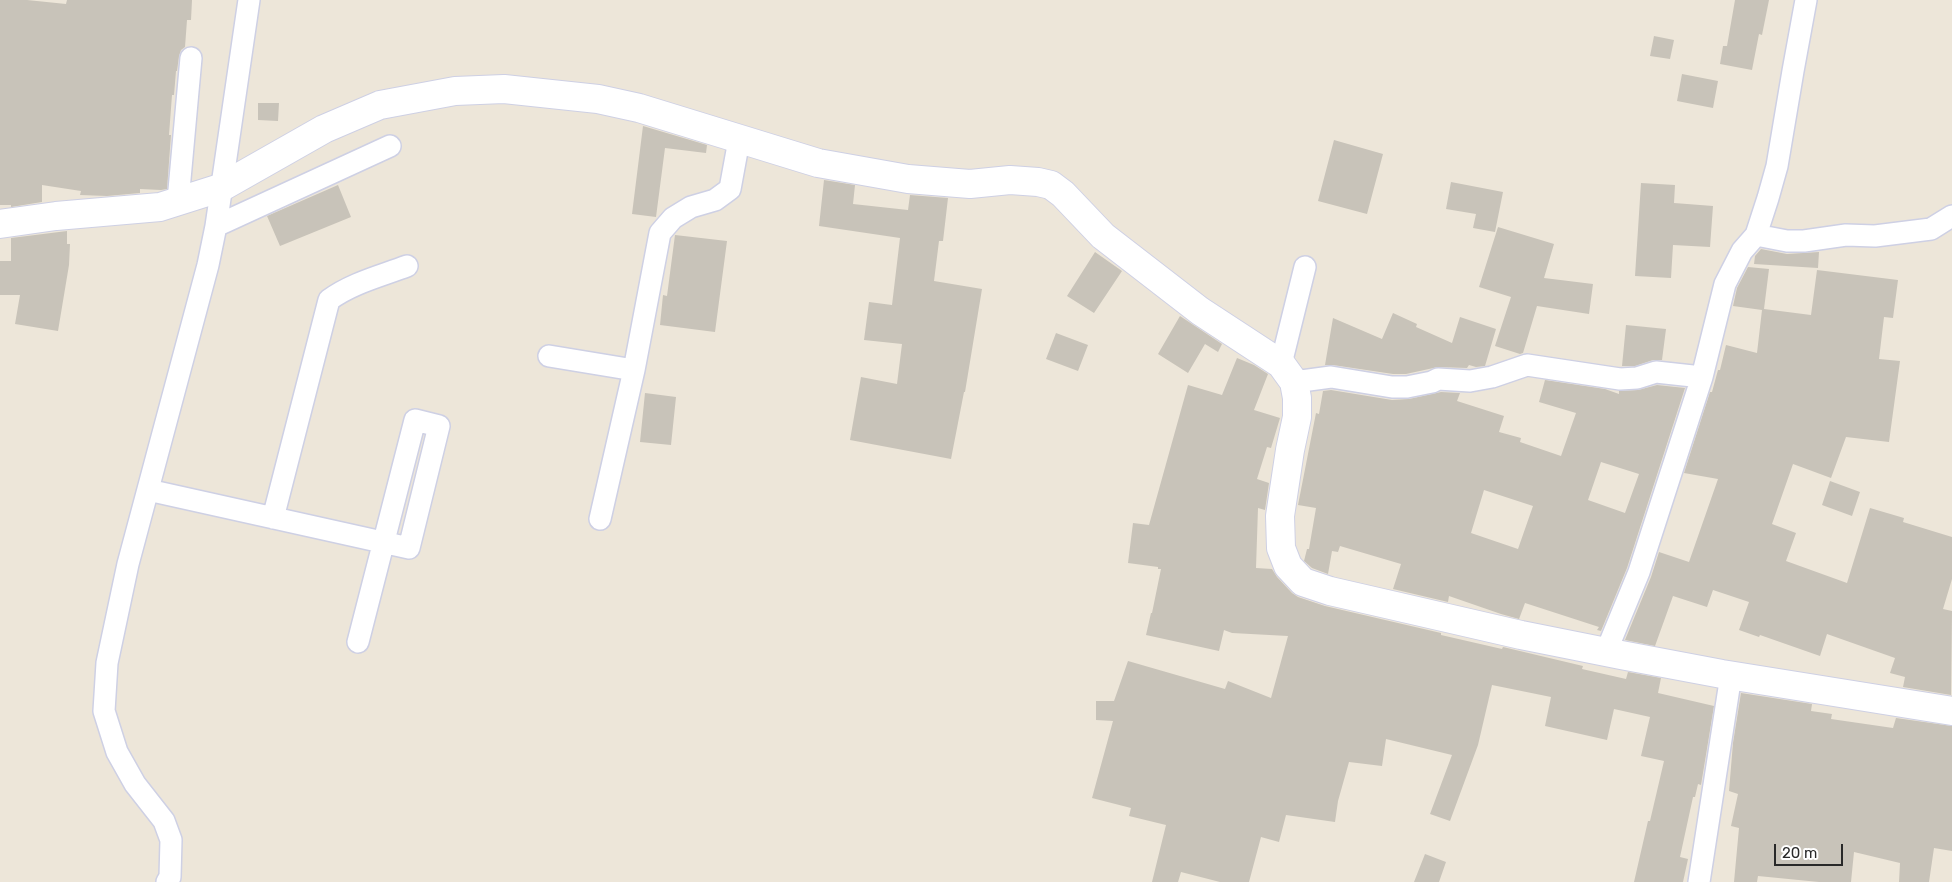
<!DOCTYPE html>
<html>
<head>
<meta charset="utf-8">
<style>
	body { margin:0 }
	#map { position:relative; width:1952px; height:882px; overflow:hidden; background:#ede6d9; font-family:Rubik,sans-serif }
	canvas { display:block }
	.scale { position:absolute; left:1774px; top:844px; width:69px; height:22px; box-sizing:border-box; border:2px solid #292929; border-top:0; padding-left:6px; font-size:15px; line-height:18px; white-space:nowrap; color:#292929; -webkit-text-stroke:4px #fff; paint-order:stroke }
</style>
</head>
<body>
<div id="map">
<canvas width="1952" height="882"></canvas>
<div class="scale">20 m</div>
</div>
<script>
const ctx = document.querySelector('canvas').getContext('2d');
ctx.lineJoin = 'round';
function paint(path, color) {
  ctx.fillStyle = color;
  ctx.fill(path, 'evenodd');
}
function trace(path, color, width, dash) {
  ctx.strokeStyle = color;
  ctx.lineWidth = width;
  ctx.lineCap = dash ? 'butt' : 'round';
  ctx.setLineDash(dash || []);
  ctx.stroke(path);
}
const building = new Path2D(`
	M0 0H27L66 4 67 0H192L191 20H187L185 47 181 50 179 56 177 71H176L174 95H172L169 135H171L167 189 161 190 140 189V193L107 196 80 195 81 191 42 185V202L11 207V205H0Z
	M1735 0H1769L1762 35 1759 34 1752 70 1720 64 1723 46H1727Z
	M1654 36 1674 40 1670 59 1650 56Z
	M1682 74 1718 81 1713 108 1677 101Z
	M258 103H279L278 121 258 120Z
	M643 126 707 145 706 153 665 148 656 217 632 214Z
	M1334 140 1383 154 1367 214 1318 201Z
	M824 180 855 185 853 204 908 210 910 195 948 198 943 241H939L934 281 982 289 965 392H964L951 459 850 440 861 377 897 384 902 344 864 340 869 302 892 305 900 238 819 226Z
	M1451 182 1503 192 1495 232 1473 228 1476 214 1446 209Z
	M1641 183 1675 185 1674 203 1713 206 1710 247 1673 245 1671 278 1635 276Z
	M338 185 351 217 280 246 267 216Z
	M1498 227 1554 244 1544 278 1593 284 1589 314 1537 306 1523 353 1520 354 1495 346 1511 297 1479 287Z
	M67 231V244H70L69 265 58 331 15 324 20 295H0V261H11V238Z
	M675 235 727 241 715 332 660 325 663 295 667 296Z
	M1761 249 1787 254 1819 252 1818 268 1754 264 1755 256Z
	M1095 252 1122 271 1094 313 1067 296Z
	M1748 267 1769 269 1764 309 1811 315 1817 270 1898 280 1893 318 1884 317 1879 359 1900 361 1889 442 1846 437 1831 478 1793 464 1772 524 1796 533 1786 561 1847 583 1870 508 1904 518 1903 522 1952 537V579L1943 609 1952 611 1951 695 1903 687 1905 677 1890 673 1895 658 1827 634 1820 656 1760 635 1759 637 1739 630 1749 602 1713 590 1707 607 1673 596 1655 646 1625 640 1651 577 1659 552 1689 562 1718 479 1684 473 1710 392H1712L1718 370H1720L1726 345 1757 353 1762 310 1733 306 1737 288Z
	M1393 313 1417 324 1416 327 1452 343 1460 317 1496 329 1485 366 1476 367 1469 365 1467 368 1438 367 1406 374H1393L1333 365H1325L1333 318 1382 339Z
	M1180 316 1222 344 1218 352 1205 344 1188 373 1158 354Z
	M1626 325 1666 329 1662 360H1653L1635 366H1622Z
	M1056 333 1088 345 1078 371 1046 359Z
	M1237 358 1254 365 1268 374 1254 410 1280 418 1271 448 1267 447 1257 479 1269 483 1265 510 1258 508 1256 568 1272 569 1277 577 1292 593 1298 597 1325 606 1441 633V635L1502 649 1503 647 1583 666 1582 669 1626 679 1628 672 1661 678 1658 693 1714 706 1701 785 1698 784 1695 797H1693L1680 857 1688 859 1683 882H1634L1648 821H1650L1664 761 1641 756 1650 717 1614 709 1607 740 1545 726 1551 697 1492 685 1478 745 1450 821 1430 814 1452 755 1386 739 1382 766 1349 762 1338 801 1335 822 1286 815 1279 842 1261 837 1249 882H1220L1181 872 1178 882H1152L1166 825 1129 816 1131 808 1092 798 1113 721 1096 720V701H1114L1128 661 1225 689 1228 681 1271 698 1288 636 1232 633 1224 630 1219 651 1146 635 1151 613H1152L1161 569H1158V567L1128 563 1133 523 1149 525 1188 385 1222 395Z
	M1545 380 1605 389 1619 394V391L1638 390 1657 385 1685 388 1627 568 1601 631 1597 630 1599 627 1525 603 1519 619 1501 614 1449 596 1448 602 1393 589 1401 564 1340 546 1338 552 1332 551 1328 574 1312 568 1304 561 1307 549H1309L1316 508 1298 505 1316 413 1319 414 1323 391 1331 390 1392 400 1409 399 1441 392 1460 393 1457 401 1504 416 1499 432 1521 438 1520 442 1561 456 1576 413 1539 402ZM1601 462 1639 474 1625 513 1588 500ZM1484 490 1533 506 1518 549 1471 533Z
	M645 393 676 397 671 445 640 442Z
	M1830 481 1860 492 1852 516 1822 505Z
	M1741 693 1812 704 1811 711 1832 714 1831 719 1893 728 1896 718 1952 726V851L1934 848 1929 882H1899L1900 863 1854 852 1851 882H1819L1758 876 1757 882H1734L1739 828 1731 826 1738 794 1729 791 1733 743Z
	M1425 854 1446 862 1439 882H1414Z`);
const street = new Path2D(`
	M178 201 191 58
	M216 226 390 146
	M1756 235 1787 241H1804L1846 235 1875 236 1931 229 1952 216
	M549 356 634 370
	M1281 364 1305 267
	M1294 382 1331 377 1392 387H1407L1432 382 1438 379 1470 381 1492 377 1527 365 1620 379 1637 378 1656 372 1702 377
	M148 490 409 548 439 426 415 420 358 642
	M273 518 329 300C352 283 381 276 407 266
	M600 519 634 370 660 233 673 218 691 207 715 200 730 189 739 140
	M1606 652 1639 572 1702 377 1725 284 1742 251 1756 235 1768 198 1777 166 1793 71 1806 0
	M167 882 170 877 171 840 164 821 135 784 117 752 104 711 107 663 128 564 208 265 216 226 249 0
	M1699 882 1731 675`);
const secondary = new Path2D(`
	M0 224 56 216 160 207 220 188 324 129 380 105 455 91 504 89 598 99 639 108 818 163 908 179 970 184 1010 180 1038 182 1051 185 1063 194 1103 236 1200 311 1281 364 1294 382 1297 398V417L1290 450 1280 516 1281 548 1288 566 1303 582 1330 591 1521 635 1621 655 1722 674 1952 711`);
paint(building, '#c8c3b9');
trace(street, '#ced0e4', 24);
trace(secondary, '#ced0e4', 30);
trace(street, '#fff', 21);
trace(secondary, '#fff', 28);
</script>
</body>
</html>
